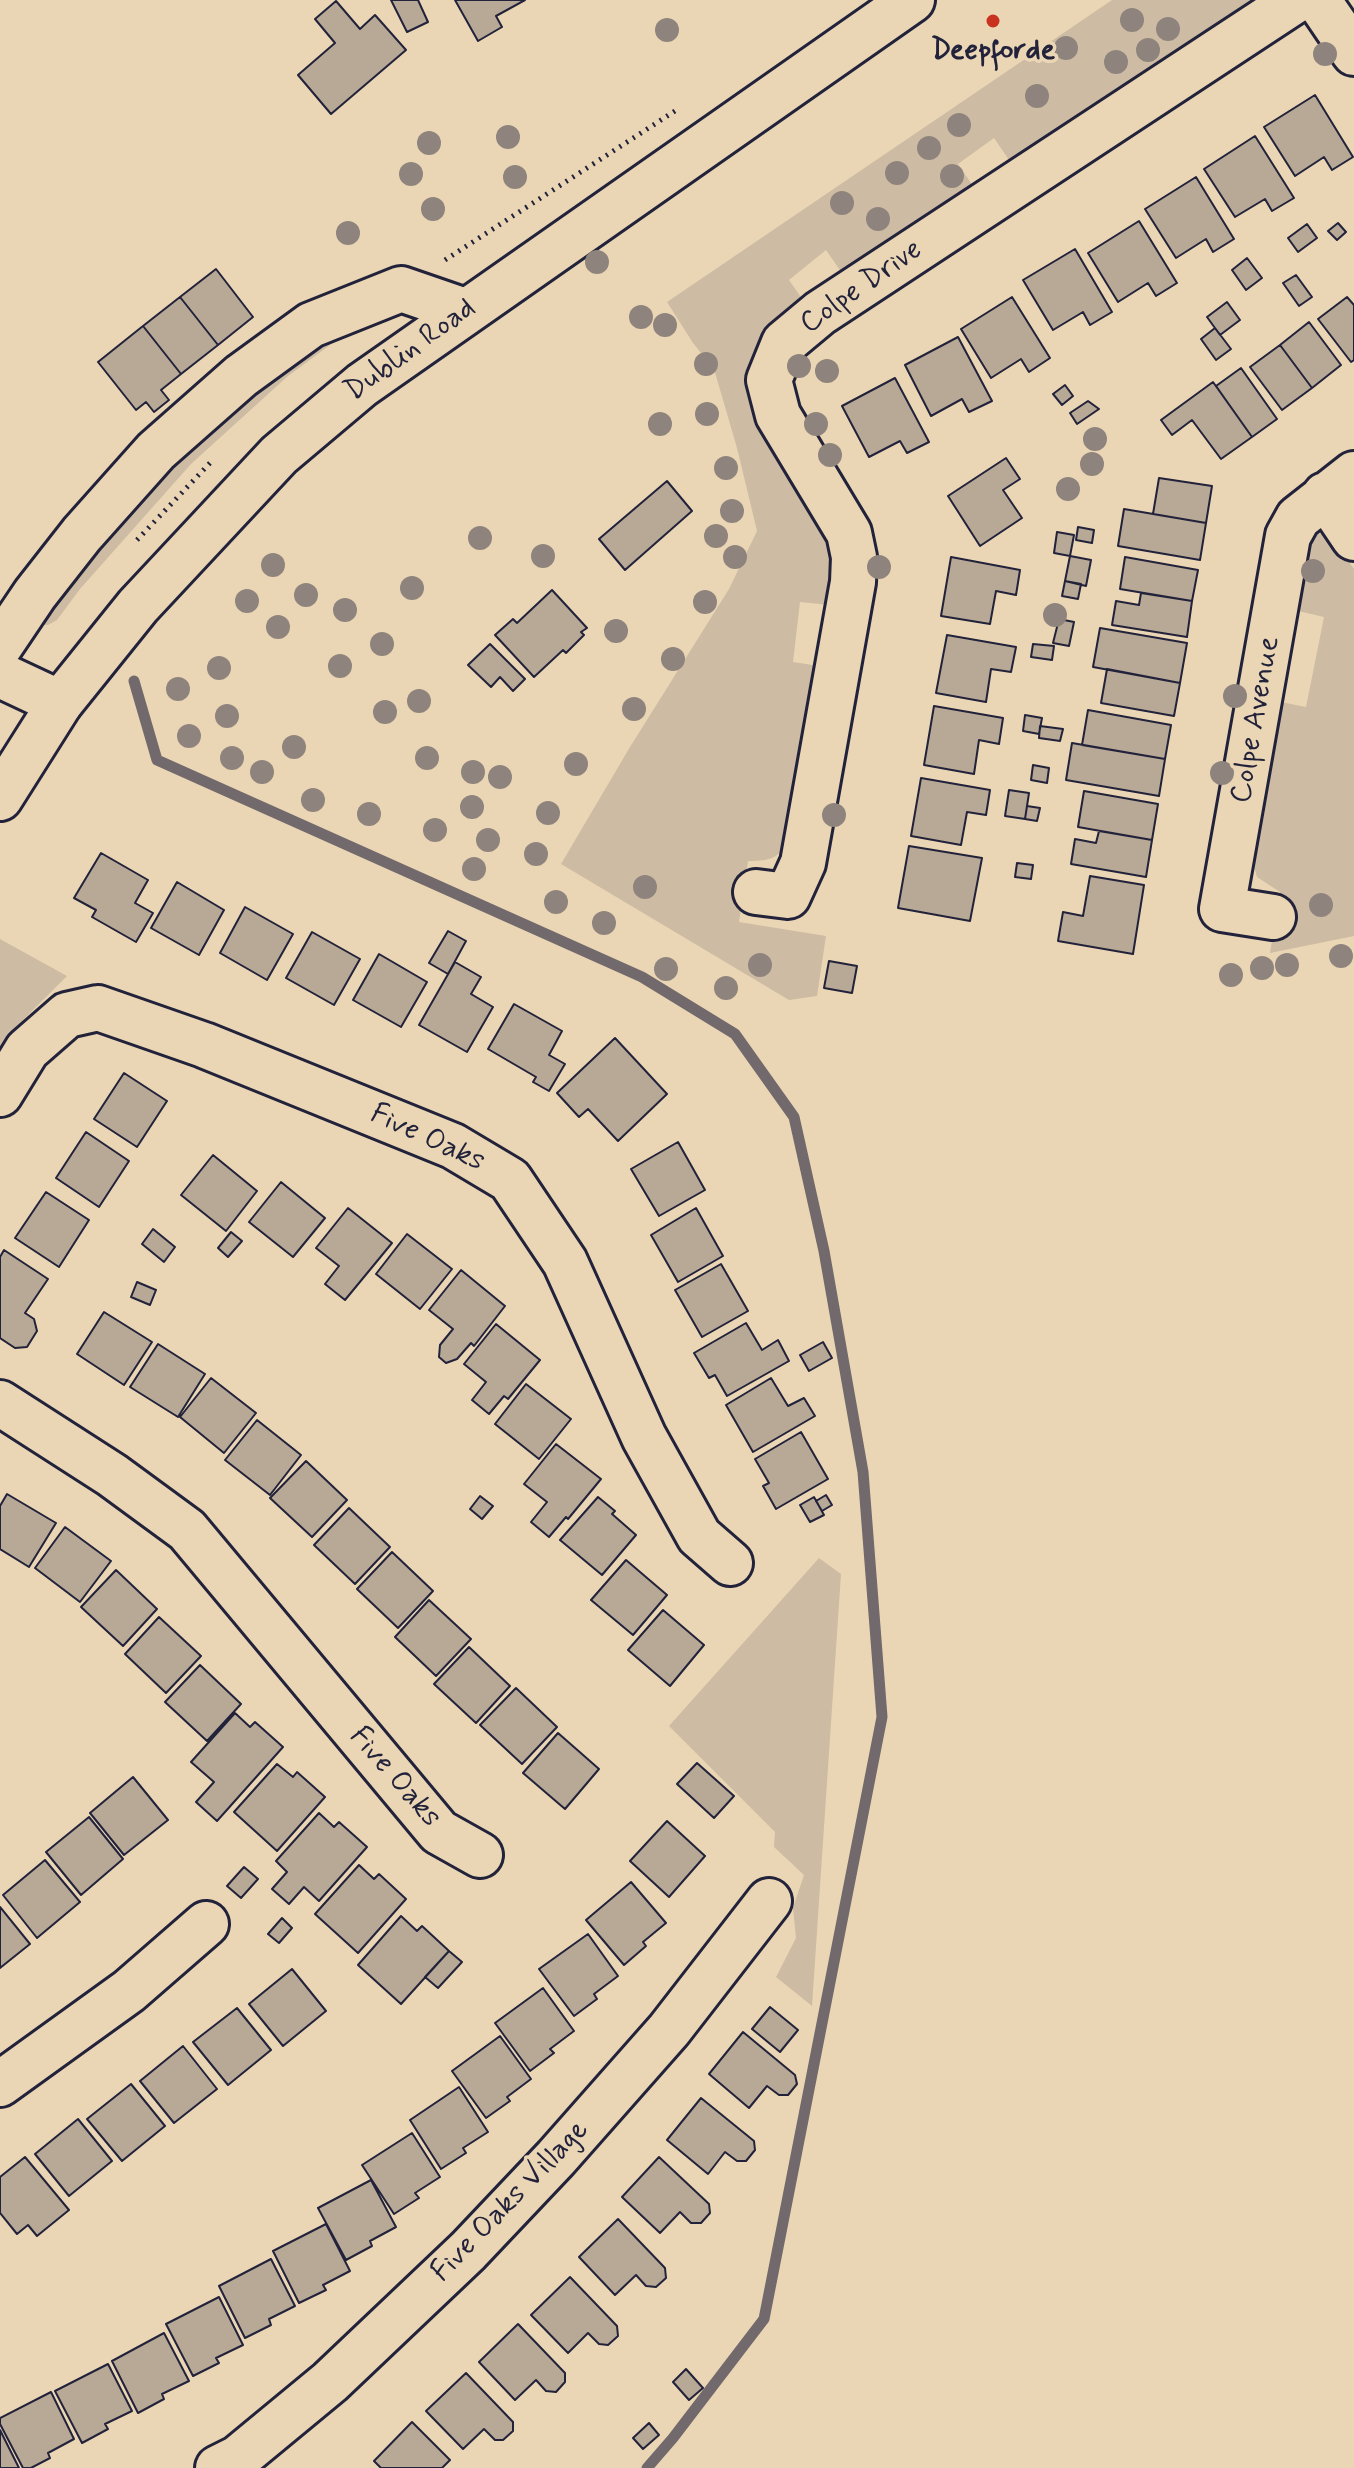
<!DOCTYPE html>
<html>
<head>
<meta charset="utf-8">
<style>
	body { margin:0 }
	canvas { display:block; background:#ead6b4 }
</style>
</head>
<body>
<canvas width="1354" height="2468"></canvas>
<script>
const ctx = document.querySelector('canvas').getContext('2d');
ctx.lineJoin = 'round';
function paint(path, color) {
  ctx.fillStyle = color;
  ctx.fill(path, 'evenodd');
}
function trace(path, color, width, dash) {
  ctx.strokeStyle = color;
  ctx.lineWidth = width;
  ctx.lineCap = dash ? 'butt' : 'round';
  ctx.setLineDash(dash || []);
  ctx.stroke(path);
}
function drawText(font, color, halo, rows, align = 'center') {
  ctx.font = font + ' Mynerve,sans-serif';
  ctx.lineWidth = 7;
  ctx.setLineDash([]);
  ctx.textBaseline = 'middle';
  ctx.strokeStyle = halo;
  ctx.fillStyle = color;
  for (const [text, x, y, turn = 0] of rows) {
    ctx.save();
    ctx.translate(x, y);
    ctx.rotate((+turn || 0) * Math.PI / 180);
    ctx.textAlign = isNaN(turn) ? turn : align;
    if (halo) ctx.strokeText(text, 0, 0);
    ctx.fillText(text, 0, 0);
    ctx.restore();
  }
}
const green = new Path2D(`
	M1112 0H1258L1009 160 994 138 958 164 973 186 844 276 826 250 789 280 805 303C766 333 747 344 749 397L835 549 830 605 800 602 793 662 819 666 786 845C777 860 765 861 748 861L739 922 826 936 817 996 789 1000 561 864 630 747 729 589 757 531 737 448 714 369 693 343 667 302Z
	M372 314 288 376 191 464 80 589 57 620 48 625 33 624 121 510 262 378Z
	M1324 533 1333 539 1354 569V936L1270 953 1280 892 1257 877 1249 849 1276 701 1306 707 1324 617 1294 610 1304 542 1311 535Z
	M0 939 67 976 18 1025 0 1053Z
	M819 1558 841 1574 812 2006 776 1977 796 1938 793 1908 804 1875 774 1847 775 1832 669 1726Z`);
const stream = new Path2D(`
	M134 681 157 760 642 977 735 1034 794 1117 824 1251 863 1472 882 1717 764 2319 673 2438 647 2468`);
const building = new Path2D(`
	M391 0H418L428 22 407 32Z
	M455 0H525L496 16 502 27 478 41Z
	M336 1 360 29 375 15 406 50 331 114 298 75 335 43 315 19Z
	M1315 95 1353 157 1332 170 1324 157 1295 176 1264 127Z
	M1255 136 1294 198 1272 211 1265 199 1235 217 1204 169Z
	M1196 177 1234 239 1213 252 1206 239 1176 258 1145 209Z
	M1139 221 1177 283 1156 296 1148 283 1118 302 1088 253Z
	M1338 223 1346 232 1337 240 1328 231Z
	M1307 224 1317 238 1298 252 1288 238Z
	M1075 249 1112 312 1090 325 1083 312 1053 330 1023 280Z
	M1247 258 1262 278 1246 290 1232 270Z
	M216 269 253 317 218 345 180 297Z
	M1296 275 1312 297 1299 306 1283 283Z
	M180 297 218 345 181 374 143 326Z
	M1012 297 1050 358 1029 372 1021 359 991 378 961 329Z
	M1347 297 1354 305V360L1351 362 1318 319Z
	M1227 302 1240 320 1220 335 1207 317Z
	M1309 322 1341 365 1312 388 1280 345Z
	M143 326 181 374 161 390 169 400 154 412 146 402 136 410 98 362Z
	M1215 328 1231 349 1216 360 1201 339Z
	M958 337 992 401 969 412 962 399 931 416 905 365Z
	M1280 345 1312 388 1282 410 1250 367Z
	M1241 368 1277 419 1252 437 1216 386Z
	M895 378 929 442 907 453 900 441 869 457 842 406Z
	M1213 382 1252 437 1221 459 1192 420 1172 435 1161 420Z
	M1065 385 1073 396 1062 405 1053 394Z
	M1088 401 1099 409 1077 424 1070 413Z
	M1006 458 1020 479 1003 490 1022 518 980 546 948 496Z
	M1159 478 1212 486 1206 523 1153 514Z
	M667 481 692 511 625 570 599 539Z
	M1124 509 1206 523 1200 560 1118 546Z
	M1078 527 1094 530 1092 543 1076 540Z
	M1057 532 1074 535 1070 556 1054 553Z
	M1070 556 1091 560 1086 586 1065 581Z
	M951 557 1020 570 1016 595 996 591 990 624 941 616Z
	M1125 557 1198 570 1192 601 1120 589Z
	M1065 581 1081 584 1078 599 1062 596Z
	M552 590 587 628 581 632 584 635 566 653 563 650 534 677 495 635 513 619 517 623Z
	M1141 593 1192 601 1187 637 1112 625 1116 601 1139 605Z
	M1059 619 1074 622 1069 646 1053 643Z
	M1100 628 1187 643 1180 683 1093 667Z
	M947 635 1016 647 1011 672 991 669 986 702 936 693Z
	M490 644 525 679 513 691 500 677 491 687 468 665Z
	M1033 644 1054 646 1052 660 1031 657Z
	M1107 669 1180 683 1174 716 1101 703Z
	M934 706 1003 718 999 744 979 740 974 774 924 765Z
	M1088 710 1171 725 1165 759 1082 745Z
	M1025 715 1042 718 1039 734 1023 731Z
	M1040 726 1063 729 1060 741 1039 738Z
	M1072 743 1165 759 1159 796 1066 780Z
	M1033 765 1049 768 1047 783 1031 780Z
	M921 778 990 790 986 815 967 812 961 845 911 836Z
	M1009 790 1029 793 1025 819 1005 816Z
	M1084 791 1158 804 1152 840 1078 827Z
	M1027 806 1040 808 1037 821 1025 819Z
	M1099 831 1152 840 1146 877 1071 864 1075 839 1096 843Z
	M909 846 982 858 970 921 898 908Z
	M101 853 148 880 135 903 153 913 136 942 92 917 96 910 74 898Z
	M1017 863 1033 865 1031 879 1015 877Z
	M1090 876 1144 885 1133 954 1058 941 1063 912 1083 916Z
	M177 882 224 910 199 955 151 928Z
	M245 907 293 934 267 980 220 953Z
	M448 931 466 941 448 974 429 963Z
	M312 932 360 959 334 1005 286 978Z
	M379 954 427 982 401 1027 353 1000Z
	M829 961 857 966 852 993 824 988Z
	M455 962 481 977 471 994 493 1007 467 1052 419 1025Z
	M514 1004 562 1031 549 1055 565 1064 549 1091 533 1082 536 1077 488 1049Z
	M615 1038 667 1094 618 1141 588 1109 579 1117 557 1093Z
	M124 1073 167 1101 137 1147 94 1119Z
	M86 1132 129 1161 99 1207 56 1178Z
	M678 1142 705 1190 659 1216 631 1169Z
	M213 1155 257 1191 226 1231 181 1195Z
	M281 1182 325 1218 293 1257 249 1222Z
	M46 1192 89 1220 59 1267 15 1238Z
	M348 1208 392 1243 345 1300 325 1284 339 1266 316 1248Z
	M696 1208 723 1256 678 1282 651 1235Z
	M153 1229 175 1247 164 1262 142 1244Z
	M231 1232 242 1241 228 1257 218 1248Z
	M407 1234 452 1269 420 1309 376 1274Z
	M4 1250 48 1279 25 1313 34 1319 37 1331 27 1347 15 1348 0 1338V1257Z
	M721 1264 748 1311 702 1337 675 1290Z
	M461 1270 505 1306 474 1346 471 1343 457 1359 446 1363 439 1357 440 1345 453 1329 429 1310Z
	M137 1282 156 1290 150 1305 131 1297Z
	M104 1312 152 1342 124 1385 77 1354Z
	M746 1323 762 1350 778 1340 789 1361 727 1396 715 1375 709 1378 694 1353Z
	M496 1324 540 1360 508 1399 504 1396 489 1414 472 1400 486 1382 464 1364Z
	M823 1342 832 1358 809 1371 800 1355Z
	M158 1344 205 1374 178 1417 130 1387Z
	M211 1378 256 1413 224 1453 180 1417Z
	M771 1378 788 1406 804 1398 815 1416 753 1452 726 1405Z
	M526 1384 571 1419 539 1459 495 1424Z
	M257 1420 301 1455 270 1495 225 1460Z
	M801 1432 828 1479 776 1509 763 1486 769 1483 755 1459Z
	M556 1444 601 1479 568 1519 566 1517 549 1537 531 1522 547 1502 524 1484Z
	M306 1461 347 1500 312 1537 270 1498Z
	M7 1494 56 1523 29 1567 0 1549V1506Z
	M826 1495 832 1505 822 1511 816 1501Z
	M480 1496 493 1506 482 1519 470 1509Z
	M598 1497 615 1511 612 1514 636 1535 602 1575 560 1540Z
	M814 1497 824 1515 810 1522 800 1505Z
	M349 1508 390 1547 355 1584 314 1545Z
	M65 1527 111 1561 80 1602 35 1568Z
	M392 1552 433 1591 398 1628 357 1589Z
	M626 1560 667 1595 633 1635 591 1600Z
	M116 1570 157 1609 123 1646 81 1607Z
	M429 1600 471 1639 436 1676 395 1637Z
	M663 1610 704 1645 670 1686 628 1650Z
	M159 1617 201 1656 166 1693 125 1654Z
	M469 1647 510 1686 476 1723 434 1684Z
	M200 1665 241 1704 207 1741 165 1702Z
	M516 1688 557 1727 522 1764 480 1725Z
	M235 1713 250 1727 255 1722 283 1747 217 1821 196 1802 214 1782 191 1762Z
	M558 1733 599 1769 565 1809 523 1773Z
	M697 1763 734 1796 714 1818 677 1784Z
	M277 1764 293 1777 297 1772 325 1797 277 1851 234 1812Z
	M133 1777 168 1820 124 1855 90 1813Z
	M319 1813 334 1827 339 1822 367 1847 319 1901 304 1887 289 1904 272 1889 287 1872 276 1861Z
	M89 1817 123 1859 81 1895 46 1852Z
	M667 1821 705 1856 669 1897 630 1861Z
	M45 1860 80 1902 37 1938 3 1895Z
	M359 1865 374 1879 379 1874 406 1899 358 1953 315 1914Z
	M244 1867 258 1879 241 1898 227 1886Z
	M631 1882 666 1923 643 1942 646 1946 624 1965 586 1920Z
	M0 1907 30 1944 0 1968Z
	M401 1916 417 1931 422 1926 449 1951 401 2004 358 1965Z
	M282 1918 292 1928 279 1943 268 1934Z
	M588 1934 618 1976 594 1994 597 1999 574 2016 539 1969Z
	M449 1951 462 1962 438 1988 425 1977Z
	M292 1969 326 2011 283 2046 249 2004Z
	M543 1988 574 2031 550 2049 554 2053 530 2071 495 2023Z
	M770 2007 798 2030 780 2052 752 2029Z
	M237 2008 271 2050 228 2085 193 2042Z
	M743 2032 795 2075 797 2084 788 2095H779L767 2086 749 2108 709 2074Z
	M500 2036 531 2079 507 2097 510 2101 486 2118 452 2071Z
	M183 2046 217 2089 174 2123 140 2081Z
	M131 2084 165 2126 122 2161 87 2119Z
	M459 2087 488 2132 463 2148 466 2153 441 2169 410 2120Z
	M701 2098 754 2141 755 2150 746 2161H737L725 2152 708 2174 667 2140Z
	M78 2119 112 2161 69 2196 35 2154Z
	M412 2133 440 2177 415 2193 419 2198 394 2214 362 2165Z
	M25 2157 69 2210 37 2236 28 2225 17 2234 0 2213V2177Z
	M659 2157 709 2204 710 2213 701 2223H691L680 2212 660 2233 622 2197Z
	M371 2180 396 2227 370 2241 372 2246 346 2260 318 2208Z
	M618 2219 665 2268 666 2278 656 2287 646 2286 636 2275 615 2295 579 2257Z
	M326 2224 350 2271 323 2285 326 2290 299 2303 273 2251Z
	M271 2259 295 2306 269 2319 271 2325 245 2338 219 2286Z
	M570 2277 617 2326 618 2336 608 2345 599 2344 588 2333 568 2353 531 2315Z
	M219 2297 243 2345 216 2358 219 2363 193 2376 166 2324Z
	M518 2324 565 2373V2382L556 2392 546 2391 536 2380 515 2400 479 2362Z
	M164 2333 189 2381 162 2394 164 2399 138 2413 112 2361Z
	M108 2364 132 2411 105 2424 108 2429 82 2443 55 2391Z
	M686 2369 703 2388 689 2400 673 2382Z
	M466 2373 513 2422V2431L503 2440H495L484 2429 463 2449 426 2411Z
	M51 2392 74 2439 48 2453 50 2458 31 2468H23L0 2424V2418Z
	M412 2422 450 2460 442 2468H381L374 2461Z
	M649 2423 659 2435 643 2449 633 2438Z
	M0 2430 19 2468H0Z`);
const path = new Path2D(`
	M445 260 678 109
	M137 540 210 463`);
const minor = new Path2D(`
	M1318 0 1354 53
	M1325 495 1354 538
	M0 646 35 594 82 534 156 451 241 376 311 325 401 289 465 311
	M0 675 60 703
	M756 892 788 896 803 863 853 582 854 557 849 533 778 415 769 380 784 343 820 313 1296 0
	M1273 917 1222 909 1288 536 1298 518 1354 474
	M0 1094 27 1050 67 1015 98 1008 204 1045 453 1146 510 1180 565 1262 644 1437 699 1536 730 1563
	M0 1403 112 1475 187 1530 439 1832 480 1855
	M0 2084 129 1991 206 1924
	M218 2468 238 2458 330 2382 468 2251 556 2158 669 2030 769 1901`);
const secondary = new Path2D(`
	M0 798 60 703 138 606 279 455 362 385 912 0`);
const trees = [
	[1132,20],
	[1168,29],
	[667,30],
	[1066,48],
	[1148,50],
	[1325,54],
	[1116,62],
	[1037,96],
	[959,125],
	[508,137],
	[429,143],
	[929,148],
	[897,173],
	[411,174],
	[952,176],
	[515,177],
	[842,203],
	[433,209],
	[878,219],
	[348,233],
	[597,262],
	[641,317],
	[665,325],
	[706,364],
	[799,366],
	[827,371],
	[707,414],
	[660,424],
	[816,424],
	[1095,439],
	[830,455],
	[1092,464],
	[726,468],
	[1068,489],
	[732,511],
	[716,536],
	[480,538],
	[543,556],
	[735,557],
	[273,565],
	[879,567],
	[1313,571],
	[412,588],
	[306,595],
	[247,601],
	[705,602],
	[345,610],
	[1055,615],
	[278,627],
	[616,631],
	[382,644],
	[673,659],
	[340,666],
	[219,668],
	[178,689],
	[1235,696],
	[419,701],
	[634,709],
	[385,712],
	[227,716],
	[189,736],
	[294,747],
	[232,758],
	[427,758],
	[576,764],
	[262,772],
	[473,772],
	[1222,773],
	[500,777],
	[313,800],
	[472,807],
	[548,813],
	[369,814],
	[834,815],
	[435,830],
	[488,840],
	[536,854],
	[474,869],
	[645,887],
	[556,902],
	[1321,905],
	[604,923],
	[1341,956],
	[760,965],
	[1287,965],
	[1262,968],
	[666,969],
	[1231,975],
	[726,988]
];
const markers = [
	[993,21,8,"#c8321e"]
];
const poiNames = [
	["Deepforde",993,52]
];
const streetNames = [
	["Colpe Drive",862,288,-35],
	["Dublin Road",411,351,-36],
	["Colpe Avenue",1257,720,-80],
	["Five Oaks",427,1139,25],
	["Five Oaks",394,1778,49],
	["Five Oaks Village",511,2202,-46]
];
paint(green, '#cdbca3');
trace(stream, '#71696b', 11);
paint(building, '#b8a996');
trace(building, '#22223b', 2);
trace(minor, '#22223b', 50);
trace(secondary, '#22223b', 50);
trace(path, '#22223b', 5, [2, 6]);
trace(minor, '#ead6b4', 44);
trace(secondary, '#ead6b4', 44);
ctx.fillStyle = '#8f847d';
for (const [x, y] of trees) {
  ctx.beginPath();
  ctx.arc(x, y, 12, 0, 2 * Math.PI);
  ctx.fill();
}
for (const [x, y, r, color] of markers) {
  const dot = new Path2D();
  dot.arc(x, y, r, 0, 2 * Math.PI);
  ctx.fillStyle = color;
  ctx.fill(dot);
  trace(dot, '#ead6b4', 3);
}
drawText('bold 30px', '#22223b', '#ead6b4', poiNames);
drawText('30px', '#22223b', '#ead6b4', streetNames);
</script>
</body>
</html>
